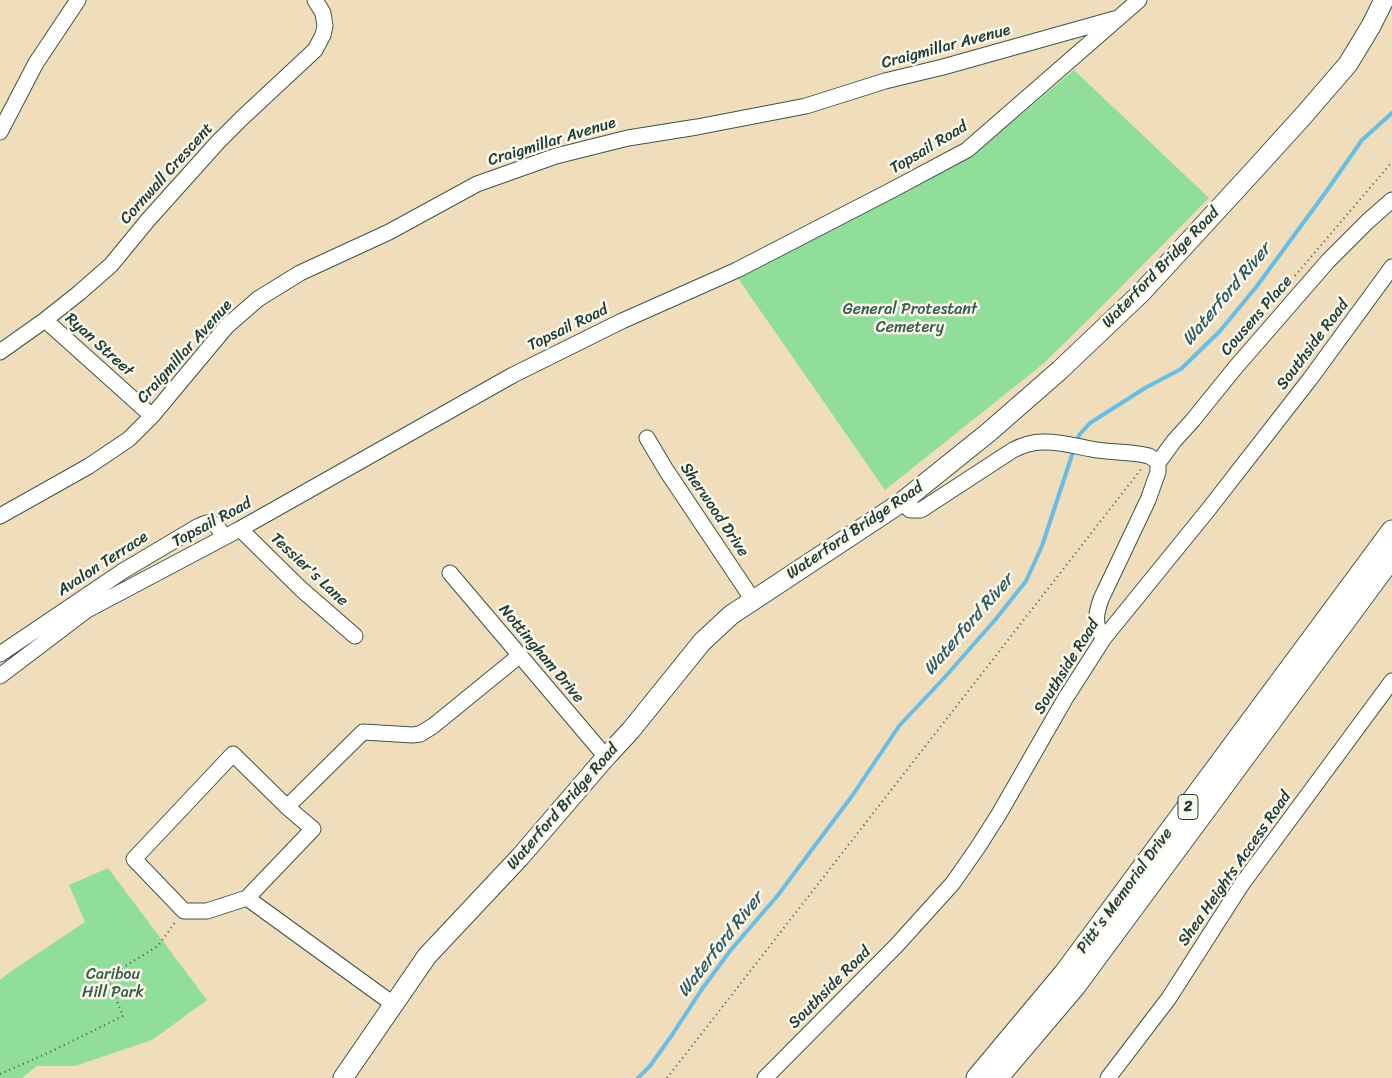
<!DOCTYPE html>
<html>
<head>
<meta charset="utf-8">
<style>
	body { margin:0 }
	canvas { display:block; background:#efddbb }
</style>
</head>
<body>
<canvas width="1392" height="1078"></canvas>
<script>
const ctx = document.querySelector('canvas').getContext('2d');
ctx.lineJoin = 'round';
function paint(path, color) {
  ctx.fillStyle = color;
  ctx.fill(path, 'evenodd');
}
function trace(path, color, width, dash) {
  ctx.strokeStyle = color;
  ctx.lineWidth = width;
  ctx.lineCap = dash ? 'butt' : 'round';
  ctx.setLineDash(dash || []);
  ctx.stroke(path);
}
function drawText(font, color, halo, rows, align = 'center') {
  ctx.font = font + ' Sriracha,sans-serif';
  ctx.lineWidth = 5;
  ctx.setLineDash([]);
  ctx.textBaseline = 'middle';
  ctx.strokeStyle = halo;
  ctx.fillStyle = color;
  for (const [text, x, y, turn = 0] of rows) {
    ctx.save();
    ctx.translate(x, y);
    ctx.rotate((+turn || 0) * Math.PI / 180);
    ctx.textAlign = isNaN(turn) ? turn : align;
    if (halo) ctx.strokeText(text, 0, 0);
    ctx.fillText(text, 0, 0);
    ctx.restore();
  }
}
const green = new Path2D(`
	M1074 70 1209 198 1100 308 1043 364 885 490 737 277 973 155Z
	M108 868 207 1000 152 1040 75 1066H37L22 1078H0V980L10 972 85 922 69 885Z`);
const stream = new Path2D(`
	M1077 442 1079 435 1090 423 1145 388 1181 369 1220 331 1257 286 1328 189 1362 140 1392 113
	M638 1078 650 1066 672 1035 702 989 730 951 778 895 852 796 899 726 945 677 995 620 1026 581 1042 546 1074 449`);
const path = new Path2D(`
	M1282 291 1392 162
	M0 1074 52 1051 123 1016 107 977 158 946 176 921
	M667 1078 1142 468`);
const minor = new Path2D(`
	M0 132 36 63 78 0
	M45 320 152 416
	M0 352 45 320 79 293 111 265 148 220 218 142 242 118 315 50 323 35 325 26 323 13 315 0
	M647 438 666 470 753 600
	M1158 463 1174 441 1193 420 1235 368 1328 261 1368 221 1392 200
	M902 502 910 510H921L1013 450C1023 445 1031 442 1042 442 1059 441 1075 446 1091 449 1110 453 1130 451 1149 456 1153 458 1155 460 1158 463V472L1148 500 1101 599C1096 614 1093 624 1104 638
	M0 516 89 466 129 439 152 416 227 326 258 299 300 273 389 232 477 184 556 156 628 138 697 127 806 106 885 81 943 67 1118 18
	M240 529 301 589 355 636
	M450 573 606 757
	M0 654 123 571 197 527C213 519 215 522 224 537
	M0 676 87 610 240 529 513 375 622 321 737 270 892 190 967 150 1139 0
	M247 898 207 911H184L134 859 233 754 287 807
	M393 1004 247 898 313 829 287 807 363 732 413 735 420 734 433 726 519 656
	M765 1078 896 946 953 883 978 847 999 814 1065 699 1104 638 1208 510 1310 379 1392 267
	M1108 1078 1169 998 1242 884 1392 681`);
const major = new Path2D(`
	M343 1078 427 956 520 857 606 757 631 730 702 642 731 615 902 502 989 432 1060 370 1142 292 1256 168 1304 115 1348 64 1371 26 1384 0`);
const highway = new Path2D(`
	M977 1078 1064 974 1392 531
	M997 1078 1075 986 1392 557`);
const shields = [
	[1188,807,20]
];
const shieldNames = [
	["2",1188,807]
];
const streetNames = [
	["Craigmillar Avenue",946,47,-15],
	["Craigmillar Avenue",552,142,-17],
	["Topsail Road",929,148,-31],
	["Cornwall Crescent",167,174,-48],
	["Waterford Bridge Road",1161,268,-46],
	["Cousens Place",1257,316,-49],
	["Topsail Road",568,328,-26],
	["Ryan Street",99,345,42],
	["Southside Road",1313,345,-53],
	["Craigmillar Avenue",185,352,-48],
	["Sherwood Drive",714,510,56],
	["Topsail Road",212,523,-28],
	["Waterford Bridge Road",855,531,-34],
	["Avalon Terrace",103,564,-33],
	["Tessier's Lane",309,570,43],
	["Nottingham Drive",541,654,50],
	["Southside Road",1067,667,-58],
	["Waterford Bridge Road",563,807,-49],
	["Shea Heights Access Road",1235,869,-55],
	["Pitt's Memorial Drive",1125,891,-54],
	["Southside Road",830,988,-45]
];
const parkNames = [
	["General Protestant",910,310],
	["Cemetery",910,328],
	["Caribou",113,975],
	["Hill Park",113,993]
];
const waterNames = [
	["Waterford River",1227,295,-50],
	["Waterford River",969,625,-49],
	["Waterford River",721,945,-52]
];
paint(green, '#91dd9a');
trace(stream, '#69bee6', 4);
trace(minor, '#3e5548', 17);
trace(major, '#3e5548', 21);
trace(highway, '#3e5548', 23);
trace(path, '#3e5548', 2, [1, 4]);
trace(minor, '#fff', 15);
trace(major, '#fff', 19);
trace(highway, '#fff', 21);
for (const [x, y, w] of shields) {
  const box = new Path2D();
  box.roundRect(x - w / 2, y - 12.5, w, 25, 4);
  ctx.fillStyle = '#fbf7ec';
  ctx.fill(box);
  trace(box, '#1f3d34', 1);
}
drawText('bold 15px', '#1f3d34', null, shieldNames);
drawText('16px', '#1f3d34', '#fbf7ec', streetNames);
drawText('16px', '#365d48', '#fbf7ec', parkNames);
drawText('italic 18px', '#325d60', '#fbf7ec', waterNames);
</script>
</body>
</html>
